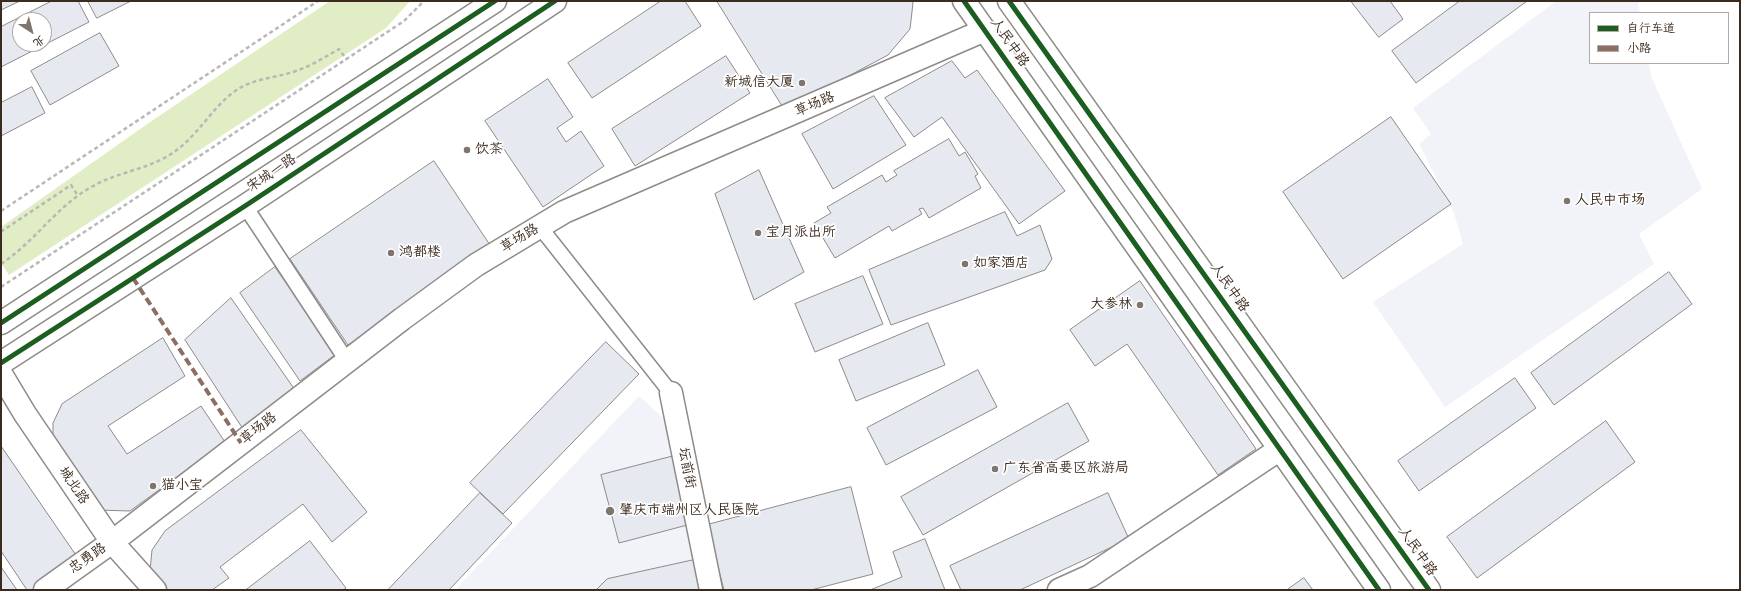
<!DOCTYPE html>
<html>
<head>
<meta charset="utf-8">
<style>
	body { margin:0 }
	#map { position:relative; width:1741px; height:591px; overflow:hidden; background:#fff; font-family:Mynerve,"LXGW WenKai TC",sans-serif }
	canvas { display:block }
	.frame { position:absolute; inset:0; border:2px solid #3b2a1e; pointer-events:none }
	.legend { position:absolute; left:1589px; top:12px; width:140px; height:52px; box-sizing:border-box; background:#fff; border:1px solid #b1aaa5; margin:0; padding:5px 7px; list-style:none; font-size:12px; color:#3b2a1e }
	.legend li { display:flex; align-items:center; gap:8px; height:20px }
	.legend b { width:20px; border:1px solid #b1aaa5 }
	.north { position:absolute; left:12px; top:12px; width:40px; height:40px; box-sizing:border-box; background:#fff; border:1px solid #b1aaa5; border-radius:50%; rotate:144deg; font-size:11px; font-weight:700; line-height:16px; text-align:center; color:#3b2a1e }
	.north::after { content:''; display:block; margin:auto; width:14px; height:18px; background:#80756d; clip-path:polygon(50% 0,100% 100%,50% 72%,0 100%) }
</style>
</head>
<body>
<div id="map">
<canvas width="1741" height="591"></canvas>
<div class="frame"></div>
<ul class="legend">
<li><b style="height:5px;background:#1b5e20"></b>自行车道</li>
<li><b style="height:5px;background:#8d6e63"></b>小路</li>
</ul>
<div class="north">北</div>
</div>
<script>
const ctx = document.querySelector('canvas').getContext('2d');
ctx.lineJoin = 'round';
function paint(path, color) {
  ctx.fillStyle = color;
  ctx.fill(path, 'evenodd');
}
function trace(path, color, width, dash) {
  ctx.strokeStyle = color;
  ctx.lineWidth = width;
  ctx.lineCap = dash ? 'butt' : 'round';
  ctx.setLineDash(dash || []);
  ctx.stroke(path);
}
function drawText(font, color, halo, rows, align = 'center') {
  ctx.font = font + ' Mynerve,"LXGW WenKai TC",sans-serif';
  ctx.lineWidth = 3.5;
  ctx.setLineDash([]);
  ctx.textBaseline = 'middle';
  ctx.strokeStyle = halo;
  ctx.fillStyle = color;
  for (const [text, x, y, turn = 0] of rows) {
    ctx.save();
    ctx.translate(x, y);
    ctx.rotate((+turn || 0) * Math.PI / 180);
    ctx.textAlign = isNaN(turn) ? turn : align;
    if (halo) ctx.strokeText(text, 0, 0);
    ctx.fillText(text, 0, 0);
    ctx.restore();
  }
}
const built = new Path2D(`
	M1556 1H1638L1640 13H1590V63H1649L1651 76 1702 189 1639 234 1654 264 1445 407 1373 302 1463 244 1454 213 1419 144 1431 134 1413 108Z
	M639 396 679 432 701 590H455Z`);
const green = new Path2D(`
	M330 1H410L386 28 9 275 1 263V227L153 120Z`);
const building = new Path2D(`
	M1 1H20L1 10Z
	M52 1H78L89 22 1 67V27ZM20 20H44V44H20Z
	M88 1H131L97 18Z
	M661 1H685L701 26 592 98 568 63Z
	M717 1H912L913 3 910 29 888 55 785 110Z
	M1351 1H1390L1403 19 1379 37Z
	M1460 1H1527L1416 83 1392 51Z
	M100 33 119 66 50 105 31 71Z
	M726 56 750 93 635 166 612 129Z
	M952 61 965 78 977 70 1065 191 1019 224 942 117 914 137 885 98Z
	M548 79 573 117 557 128 566 142 581 131 604 166 543 207 485 121Z
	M32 87 45 113 1 136V103Z
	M874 96 906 145 833 189 802 134Z
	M1391 117 1451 204 1343 279 1283 192Z
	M949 139 959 156 965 152 978 174 975 176 981 188 929 218 923 208 919 209 922 214 892 231 889 226 835 258 814 223 831 213 827 207 882 175 886 182 897 175 894 171Z
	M434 161 492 248 348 345 290 259Z
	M759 170 804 272 754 300 715 194Z
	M1005 212 1017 236 1040 225 1052 259 1045 270 891 325 869 270Z
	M275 267 336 354 300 381 240 293Z
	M1669 272 1692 304 1554 405 1531 373Z
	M863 276 883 324 815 352 795 304Z
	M1140 281 1256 449 1218 475 1127 344 1095 366 1070 330Z
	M231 298 295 390 243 429 185 340Z
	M928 323 945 365 856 401 839 360Z
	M163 338 185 376 108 426 127 454 201 406 225 442 130 511 97 510 53 443V423L62 404Z
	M606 342 639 374 503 514 470 483Z
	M978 370 997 407 886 465 867 428Z
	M1515 378 1536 408 1419 491 1398 461Z
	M1068 403 1089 441 923 535 901 497Z
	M1606 421 1635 462 1477 578 1447 537Z
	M301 430 367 512 332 542 303 504 220 567 229 578 212 590H165L150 571 152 550 165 531Z
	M1 446 80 561 37 590H27L1 551Z
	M678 455 695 523 619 543 601 475Z
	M851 487 873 574 811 590H724L707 525Z
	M480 493 512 523 449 590H388Z
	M1108 493 1129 539 1020 590H961L950 566Z
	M925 539 945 590H870L902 577 893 552Z
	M310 541 346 588 343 590H246Z
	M694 560 701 590H596L607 579Z
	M1 567 17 590H1Z
	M1304 578 1313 590H1287Z`);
const path = new Path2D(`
	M1 211 318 1
	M1 230 2 231 71 185 78 196
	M1 264C36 241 58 204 95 185 119 172 148 169 171 154 198 137 212 106 238 89 256 78 276 78 296 71 311 66 325 57 339 49L347 60
	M1 287 404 21 424 1`);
const lane = new Path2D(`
	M245 206 347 361
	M540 227 671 393`);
const street = new Path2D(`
	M1 374 25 414 112 542 155 590
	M671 393 711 590
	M45 590 112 542 402 319 476 265 564 212 985 30
	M1059 590 1090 576 1280 449`);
const secondary = new Path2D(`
	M964 1 1379 590
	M1009 1 1429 590
	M1 323 495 1
	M1 363 245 206 555 1`);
const quiet = new Path2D(`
	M133 278 241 443`);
const cycleway = new Path2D(`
	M964 1 1379 590
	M1009 1 1429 590
	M1 323 495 1
	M1 363 245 206 555 1`);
const markers = [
	[802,83,4,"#80756d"],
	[467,150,4,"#80756d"],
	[1567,201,4,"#80756d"],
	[758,233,4,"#80756d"],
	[391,253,4,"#80756d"],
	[965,264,4,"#80756d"],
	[1140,305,4,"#80756d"],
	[995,469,4,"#80756d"],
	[153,486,4,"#80756d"],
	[610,511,5,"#80756d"]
];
const streetNames = [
	["人民中路",1009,43,55],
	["草场路",815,105,-23],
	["宋城一路",272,174,-34],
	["草场路",520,239,-31],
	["人民中路",1229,288,55],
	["草场路",259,429,-38],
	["坛前街",686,468,79],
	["城北路",73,486,56],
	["人民中路",1417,552,55],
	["忠勇路",88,559,-35]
];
const poiNames = [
	["新城信大厦",794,83,"right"],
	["饮茶",475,150],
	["人民中市场",1575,201],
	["宝月派出所",766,233],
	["鸿都楼",399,253],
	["如家酒店",973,264],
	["大参林",1132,305,"right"],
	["广东省高要区旅游局",1003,469],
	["猫小宝",161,486],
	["肇庆市端州区人民医院",619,511]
];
paint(built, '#f1f3f9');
paint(green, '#e1edc4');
paint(building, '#e6e9f0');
trace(building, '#8e8b88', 1);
trace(lane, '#8e8b88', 17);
trace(street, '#8e8b88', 25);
trace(secondary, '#8e8b88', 25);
trace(path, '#b9b8b6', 2.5, [4, 3]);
trace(lane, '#fff', 14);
trace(street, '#fff', 22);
trace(secondary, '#fff', 22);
trace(quiet, '#8d6e63', 4, [8, 4]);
trace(cycleway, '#1b5e20', 5);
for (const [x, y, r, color] of markers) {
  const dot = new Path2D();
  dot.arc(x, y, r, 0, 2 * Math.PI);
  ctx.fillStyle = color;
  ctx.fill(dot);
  trace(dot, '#fff', 1.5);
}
drawText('14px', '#3b2a1e', '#fff', streetNames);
drawText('14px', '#3b2a1e', '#fff', poiNames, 'left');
</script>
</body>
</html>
